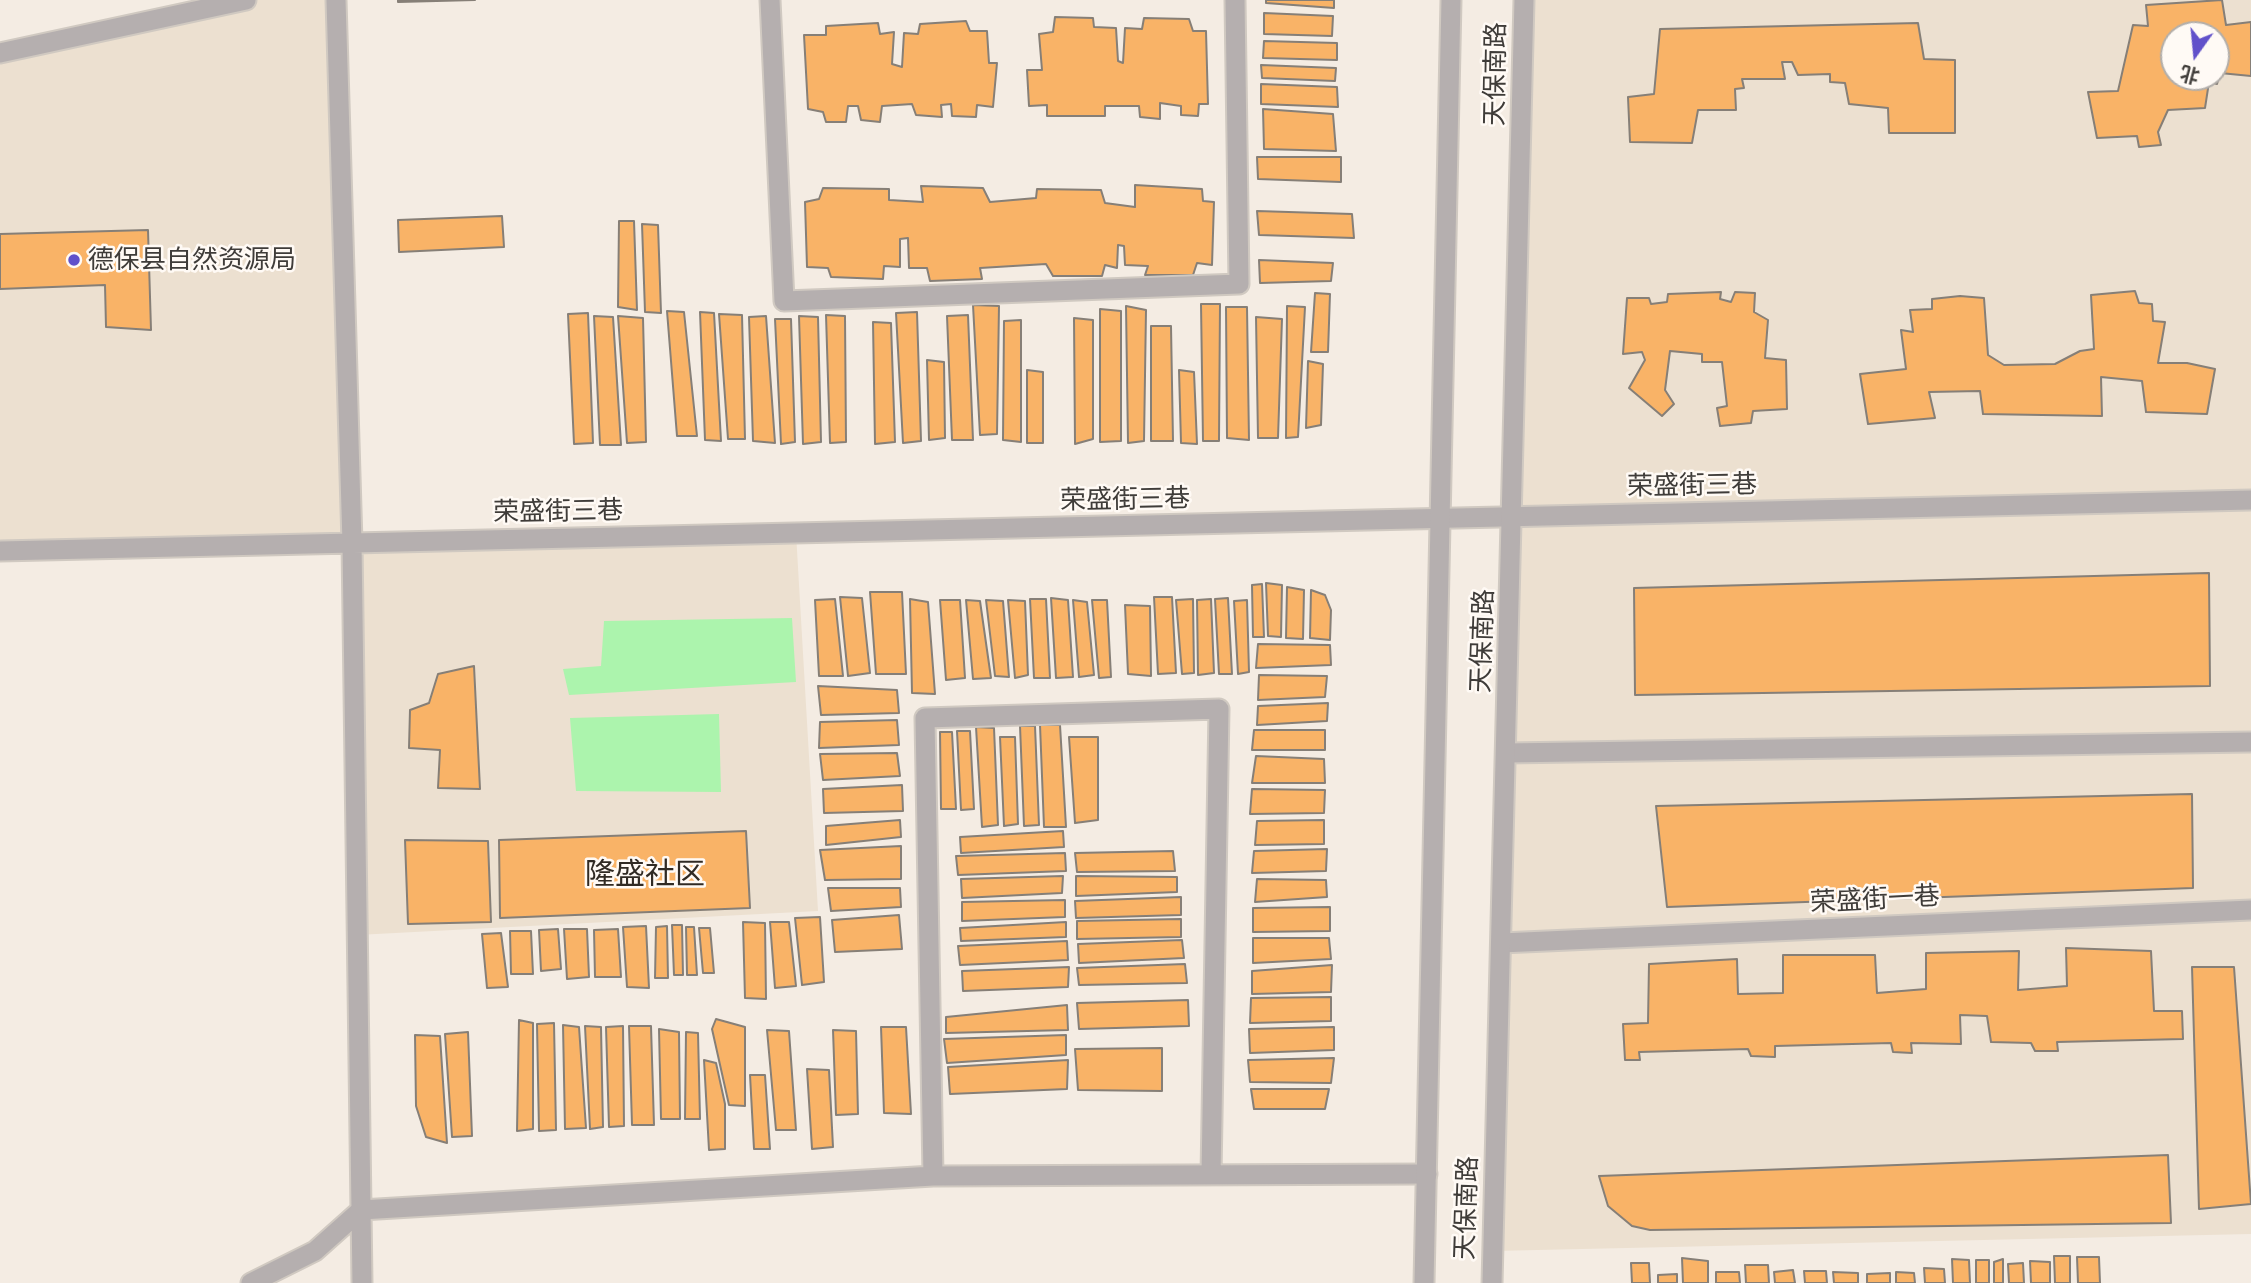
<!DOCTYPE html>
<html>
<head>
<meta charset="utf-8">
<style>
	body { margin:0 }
	#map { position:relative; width:2251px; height:1283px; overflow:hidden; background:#f4ece3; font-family:Cabin,"Noto Sans SC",sans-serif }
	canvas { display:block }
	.north { position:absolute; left:2160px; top:21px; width:70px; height:70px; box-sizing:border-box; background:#fffaf5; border:2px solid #b2aeaa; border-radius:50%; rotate:195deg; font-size:19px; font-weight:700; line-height:28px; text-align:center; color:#3f3c39 }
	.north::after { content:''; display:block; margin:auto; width:24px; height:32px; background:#6151ca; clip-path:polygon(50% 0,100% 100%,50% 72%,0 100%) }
</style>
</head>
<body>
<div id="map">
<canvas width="2251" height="1283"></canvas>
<div class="north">北</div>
</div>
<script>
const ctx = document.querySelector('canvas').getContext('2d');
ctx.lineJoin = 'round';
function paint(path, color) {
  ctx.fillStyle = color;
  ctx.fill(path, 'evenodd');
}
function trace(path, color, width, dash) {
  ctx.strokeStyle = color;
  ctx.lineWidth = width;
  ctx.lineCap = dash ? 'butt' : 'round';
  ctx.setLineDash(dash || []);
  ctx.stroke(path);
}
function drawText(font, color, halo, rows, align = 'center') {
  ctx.font = font + ' Cabin,"Noto Sans SC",sans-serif';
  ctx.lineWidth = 5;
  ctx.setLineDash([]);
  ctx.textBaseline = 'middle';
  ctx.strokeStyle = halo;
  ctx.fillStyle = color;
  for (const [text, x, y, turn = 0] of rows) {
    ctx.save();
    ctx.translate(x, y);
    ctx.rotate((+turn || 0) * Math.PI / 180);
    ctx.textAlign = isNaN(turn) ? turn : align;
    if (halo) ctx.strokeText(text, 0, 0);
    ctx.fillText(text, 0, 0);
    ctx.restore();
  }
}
const built = new Path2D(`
	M246 0H336L352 543 796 533 818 911 357 935 352 544 0 551V53Z
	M1524 0H2251V1234L1493 1251ZM2174 35H2216V77H2174Z`);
const green = new Path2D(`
	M792 618 796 682 569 695 563 669 601 666 604 621Z
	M719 714 721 792 576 791 570 718Z`);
const building = new Path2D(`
	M398 0H475L398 2Z
	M1266 0H1334V8L1266 3Z
	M2222 0 2226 25 2251 22V76L2220 73 2217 84 2209 82 2205 108 2168 110 2158 132 2161 145 2139 147 2137 136 2097 138 2088 92 2118 91 2133 25 2148 26 2146 5ZM2174 35H2216V77H2174Z
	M1264 13 1333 16 1332 36 1264 34Z
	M1055 17 1093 18 1094 27 1116 28 1118 61 1123 63 1125 28 1142 29 1144 18 1189 19 1193 31H1206L1208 104H1199L1198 116 1181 115V106L1160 103V119L1140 117 1139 106H1105V116H1047V105L1029 106 1027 70H1042L1039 34 1053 32Z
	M966 21 970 31H987L989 63H997L993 107 977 105 976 117 952 116 951 104 941 105 942 117 916 115 912 104 882 106 880 122 861 120 858 106H848L846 122H826L823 112 808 109 804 35H826V26L878 23 880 34 894 32 892 64 902 67 904 33 918 34 920 24Z
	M1918 23 1924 59 1955 60V133H1889L1888 108 1849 104 1845 83 1830 82V74L1798 75 1792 62H1782L1785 79H1742L1744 88 1735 89 1736 110H1698L1692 143 1630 142 1628 97 1654 94 1660 29Z
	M1264 41 1337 43V60L1263 58Z
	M1261 65 1336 68 1335 81 1262 78Z
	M1261 84 1337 87 1338 107 1261 104Z
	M1263 109 1333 114 1336 151 1264 149Z
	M1257 157H1341V182L1258 179Z
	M1135 185 1202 189 1203 201 1214 202 1212 265 1197 263 1193 275H1145L1148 266 1125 265 1124 246 1118 245 1117 268 1105 265 1102 276H1053L1046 264 980 268 982 279 930 281 927 268H909L908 238 900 239V267L884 266 883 279 831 277 828 268 807 267 805 202 819 199 823 188 889 189V200L923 202 921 186 983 188 990 202 1036 198 1037 189 1101 190 1105 203 1135 207Z
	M1257 211 1352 214 1354 238 1259 235Z
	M502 216 504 247 399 252 398 220Z
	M619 221H634L637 310 618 307Z
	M642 224 658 225 661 313 645 312Z
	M148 230 151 330 106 327 105 285 0 289V234Z
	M1259 260 1333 263 1331 281 1260 283Z
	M2135 291 2139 303 2152 304 2153 321 2165 322 2158 363H2187L2215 369 2207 414 2146 412 2142 381 2101 377 2102 416 1983 414 1980 391 1929 392 1935 418 1868 424 1860 374 1906 369 1901 330 1913 332 1910 310 1932 309V299L1960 296 1984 298 1988 355 2004 365 2055 364 2080 351 2094 349 2091 295Z
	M1721 292 1720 299 1731 302 1735 292 1755 293 1754 312 1768 320 1765 358 1786 360 1787 409 1753 411 1751 423 1720 426 1717 408 1727 406 1722 362H1702V354L1670 351 1665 390 1674 404 1662 416 1629 388 1645 360 1642 352 1623 354 1627 298H1649L1651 304 1667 302 1668 294Z
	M1315 293 1330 294 1328 352H1311Z
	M1201 304H1220L1219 441H1203Z
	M973 305 999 306 997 434 980 435Z
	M1126 306 1146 310 1144 441 1128 443Z
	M1287 306 1305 307 1298 437 1286 438Z
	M1226 307H1247L1249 440 1227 438Z
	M1100 309 1121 311V441L1100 442Z
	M667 311 684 312 697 436H677Z
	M700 312 714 313 721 441 705 440Z
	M917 312 921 441 903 443 896 313Z
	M588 313 593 443 574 444 568 314Z
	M719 314 742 315 745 439H728Z
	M826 315 845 316 846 442 830 443Z
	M968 315 973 440H952L947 316Z
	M594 316 613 317 621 445H600Z
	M618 316 643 318 646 442 627 443Z
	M766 316 775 443 753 441 749 317Z
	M799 316 818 317 821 442 803 444Z
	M1256 317 1282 319 1278 438H1258Z
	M1074 318 1093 320V439L1075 444Z
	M775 319H791L795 442 781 444Z
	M1021 320V442L1003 440 1004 321Z
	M873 322 891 323 895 442 875 444Z
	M1151 326H1171L1173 441H1151Z
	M927 360 944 362 945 438 929 440Z
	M1308 361 1323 364 1321 425 1306 428Z
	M1027 370 1043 372V443H1027Z
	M1179 370 1194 372 1197 444 1181 443Z
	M2209 573 2210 686 1635 695 1634 588Z
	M1266 583 1282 585 1281 637 1268 636Z
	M1262 584 1264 637H1253L1252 585Z
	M1287 587 1304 590 1303 639 1286 638Z
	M1311 590 1325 595 1331 610 1330 640 1310 638Z
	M870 592H902L906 674H876Z
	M840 597 862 598 870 673 848 676Z
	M1154 597H1172L1176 673 1158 674Z
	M1051 598 1068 600 1073 677 1056 678Z
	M1228 598 1232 674H1219L1215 599Z
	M835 599 843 676H819L815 600Z
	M910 599 928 602 935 694 912 693Z
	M1030 599H1046L1050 678H1034Z
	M1193 599 1194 673 1182 674 1176 600Z
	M1211 599 1214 673 1198 675 1197 600Z
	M940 600H960L965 678 946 680Z
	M966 600 980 601 991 678 973 679Z
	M986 600 1003 601 1009 677 995 676Z
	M1008 600 1025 601 1028 675 1015 678Z
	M1073 600 1087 602 1094 675 1079 677Z
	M1092 600H1107L1111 677 1099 678Z
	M1247 600 1249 672 1238 674 1234 601Z
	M1125 605 1150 606 1151 676 1128 674Z
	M1258 644 1330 645 1331 665 1256 668Z
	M474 666 480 789 438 788 440 750 409 748 410 710 429 703 438 674Z
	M1259 675 1327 676 1325 697 1258 700Z
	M818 686 897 690 899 713 821 715Z
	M1328 703 1327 721 1257 725 1258 706Z
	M897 720 899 745 819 748 820 722Z
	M1040 725H1060L1066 827H1044Z
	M1020 726H1035L1039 825 1024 826Z
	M976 727 994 728 998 825 982 827Z
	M1254 730H1325V750H1252Z
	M957 731H970L974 809 961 810Z
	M940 732H952L956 809H941Z
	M1000 737H1015L1018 824 1004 826Z
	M1069 737H1098V820L1075 823Z
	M897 753 900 776 823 780 820 754Z
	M1256 756 1324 759 1325 783H1252Z
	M902 785 903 811 824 813 823 789Z
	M1252 789 1325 790 1324 813 1250 814Z
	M2192 794 2193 888 1667 907 1656 806Z
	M900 820 901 837 826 845V826Z
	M1324 820V844L1255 845 1257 821Z
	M746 831 750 908 500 918 499 840Z
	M1063 831 1064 847 961 853 960 837Z
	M405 840 488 841 491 922 408 924Z
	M901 846V879L825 880 820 850Z
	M1327 849 1326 871 1252 873 1254 851Z
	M1173 851 1175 871 1077 872 1075 853Z
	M1065 853 1066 871 958 875 956 856Z
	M1063 876 1062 893 962 898 961 879Z
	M1076 876 1177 877V892L1076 896Z
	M1257 879 1326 880 1327 897 1255 902Z
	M828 888H900L901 907 831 911Z
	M1181 897V915L1076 918 1075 901Z
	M1065 900V917L962 921V902Z
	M1330 907V931L1253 932V908Z
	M899 915 902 949 835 952 832 920Z
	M820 917 824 982 802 985 795 918Z
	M1181 919V937L1077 939V921Z
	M743 922 765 923 766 999 745 998Z
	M770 922H789L796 986 775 988Z
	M1066 922V937L961 941 960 928Z
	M672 925H682L683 975H674Z
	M646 926 649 988 627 987 623 927Z
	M667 926 668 978H655L656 927Z
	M686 927H694L697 975H687Z
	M699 928H710L714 973H703Z
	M558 929 561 969 541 971 539 930Z
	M564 929H587L589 977 567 979Z
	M618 929 621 977H595L594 930Z
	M510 931H531L533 974H511Z
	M501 933 508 987 487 988 482 934Z
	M1253 938H1329L1331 959 1253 963Z
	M1182 940 1184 958 1079 963 1078 944Z
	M1067 941 1068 960 960 965 958 946Z
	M2066 948 2151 951 2154 1011H2182L2183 1039 2057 1042 2058 1051H2035L2031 1043 1991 1042 1987 1016 1960 1015 1961 1044 1911 1043 1912 1053 1893 1052 1891 1043 1775 1046V1057L1751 1056 1748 1049 1639 1052 1640 1060H1625L1623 1024 1648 1023 1649 964 1737 959 1738 994 1783 993V955H1875L1877 993 1926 989V953L2019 951 2018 990 2067 986Z
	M1185 964 1187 983 1079 985 1077 968Z
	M1332 965 1331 992 1252 994V971Z
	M1069 967 1068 987 963 991 962 971Z
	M2192 967H2234L2251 1204 2199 1209Z
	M1331 997V1021L1250 1023 1251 998Z
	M1188 1000 1189 1026 1079 1029 1077 1003Z
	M1067 1005 1068 1030 946 1033V1017Z
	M716 1019 745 1027V1106L729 1105 712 1029Z
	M519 1020 533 1023V1129L517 1131Z
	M554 1023 556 1130 539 1131 537 1024Z
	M563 1025 579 1027 586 1128 565 1129Z
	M585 1026 601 1027 603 1127 590 1129Z
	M623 1026 624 1126 609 1127 606 1027Z
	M629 1026H651L654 1125H632Z
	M881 1027H906L911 1114 884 1113Z
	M1334 1027V1050L1250 1053 1249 1029Z
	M659 1029 679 1032 680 1119H661Z
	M767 1030 789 1031 796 1130H776Z
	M833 1030 856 1031 858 1114 836 1115Z
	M468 1032 472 1136 452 1137 445 1034Z
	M686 1032 698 1033 700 1119H685Z
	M415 1035 440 1036 447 1143 426 1137 416 1106Z
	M1066 1035V1055L947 1063 944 1039Z
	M1162 1048V1091L1078 1090 1075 1049Z
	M1334 1058 1331 1083 1250 1082 1248 1060Z
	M704 1060 716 1063 725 1104V1149L709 1150Z
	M1068 1060 1067 1089 950 1094 948 1067Z
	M807 1069 829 1070 833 1147 812 1149Z
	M750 1075H765L770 1149H754Z
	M1251 1089H1329L1325 1109H1254Z
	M2168 1155 2171 1223 1650 1230 1632 1226 1608 1206 1599 1176Z
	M2054 1256H2070V1283H2055Z
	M2077 1257H2099L2100 1283H2078Z
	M1682 1258 1708 1261V1283H1683Z
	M1952 1259 1969 1260 1970 1283H1953Z
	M2003 1259V1283H1994V1262Z
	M1976 1260H1989V1283H1976Z
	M2030 1261 2050 1262V1283H2031Z
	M1631 1263H1649L1650 1283H1632Z
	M2023 1263 2024 1283H2009L2008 1264Z
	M1745 1265H1768L1769 1283H1746Z
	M1924 1268 1944 1269 1945 1283H1925Z
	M1793 1270 1795 1283H1775L1774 1272Z
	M1804 1271H1826L1827 1283H1805Z
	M1716 1272H1739L1740 1283H1716Z
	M1833 1272 1858 1273V1283H1834Z
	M1896 1272 1914 1273 1915 1283H1896Z
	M1890 1273V1283H1867V1274Z
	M1677 1274V1283H1658V1275Z`);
const minor = new Path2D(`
	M336 0 352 543 362 1283
	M770 0 784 301 1239 284 1235 0
	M0 53 246 0
	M0 551 2251 500
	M1506 753 2251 742
	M1501 943 2251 910
	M1211 1175 1219 709 925 718 933 1176 1427 1174
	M251 1283 315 1251 361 1210 933 1176`);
const tertiary = new Path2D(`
	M1424 1283 1451 0
	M1492 1283 1524 0`);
const markers = [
	[74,260,7,"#6151ca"]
];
const streetNames = [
	["天保南路",1496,74,-89],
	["荣盛街三巷",1692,486,-1],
	["荣盛街三巷",1125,500,-1],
	["荣盛街三巷",558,512,-1],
	["天保南路",1483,641,-88],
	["荣盛街一巷",1875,900,-3],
	["天保南路",1467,1208,-88]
];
const poiNames = [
	["德保县自然资源局",88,260]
];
const quarterNames = [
	["隆盛社区",645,875]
];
paint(built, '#ece0d0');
paint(green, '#acf4ad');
paint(building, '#f9b367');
trace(building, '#867f77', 2);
trace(minor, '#d0c9c1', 23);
trace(tertiary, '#d0c9c1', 23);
trace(minor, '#b5afaf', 19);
trace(tertiary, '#b5afaf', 19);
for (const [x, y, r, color] of markers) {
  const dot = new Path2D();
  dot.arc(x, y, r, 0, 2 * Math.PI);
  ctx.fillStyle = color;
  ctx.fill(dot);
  trace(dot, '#fffaf5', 2.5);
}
drawText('26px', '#3f3c39', '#fffaf5', streetNames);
drawText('26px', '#3f3c39', '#fffaf5', poiNames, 'left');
drawText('30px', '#312b24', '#fffaf5', quarterNames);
</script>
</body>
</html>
